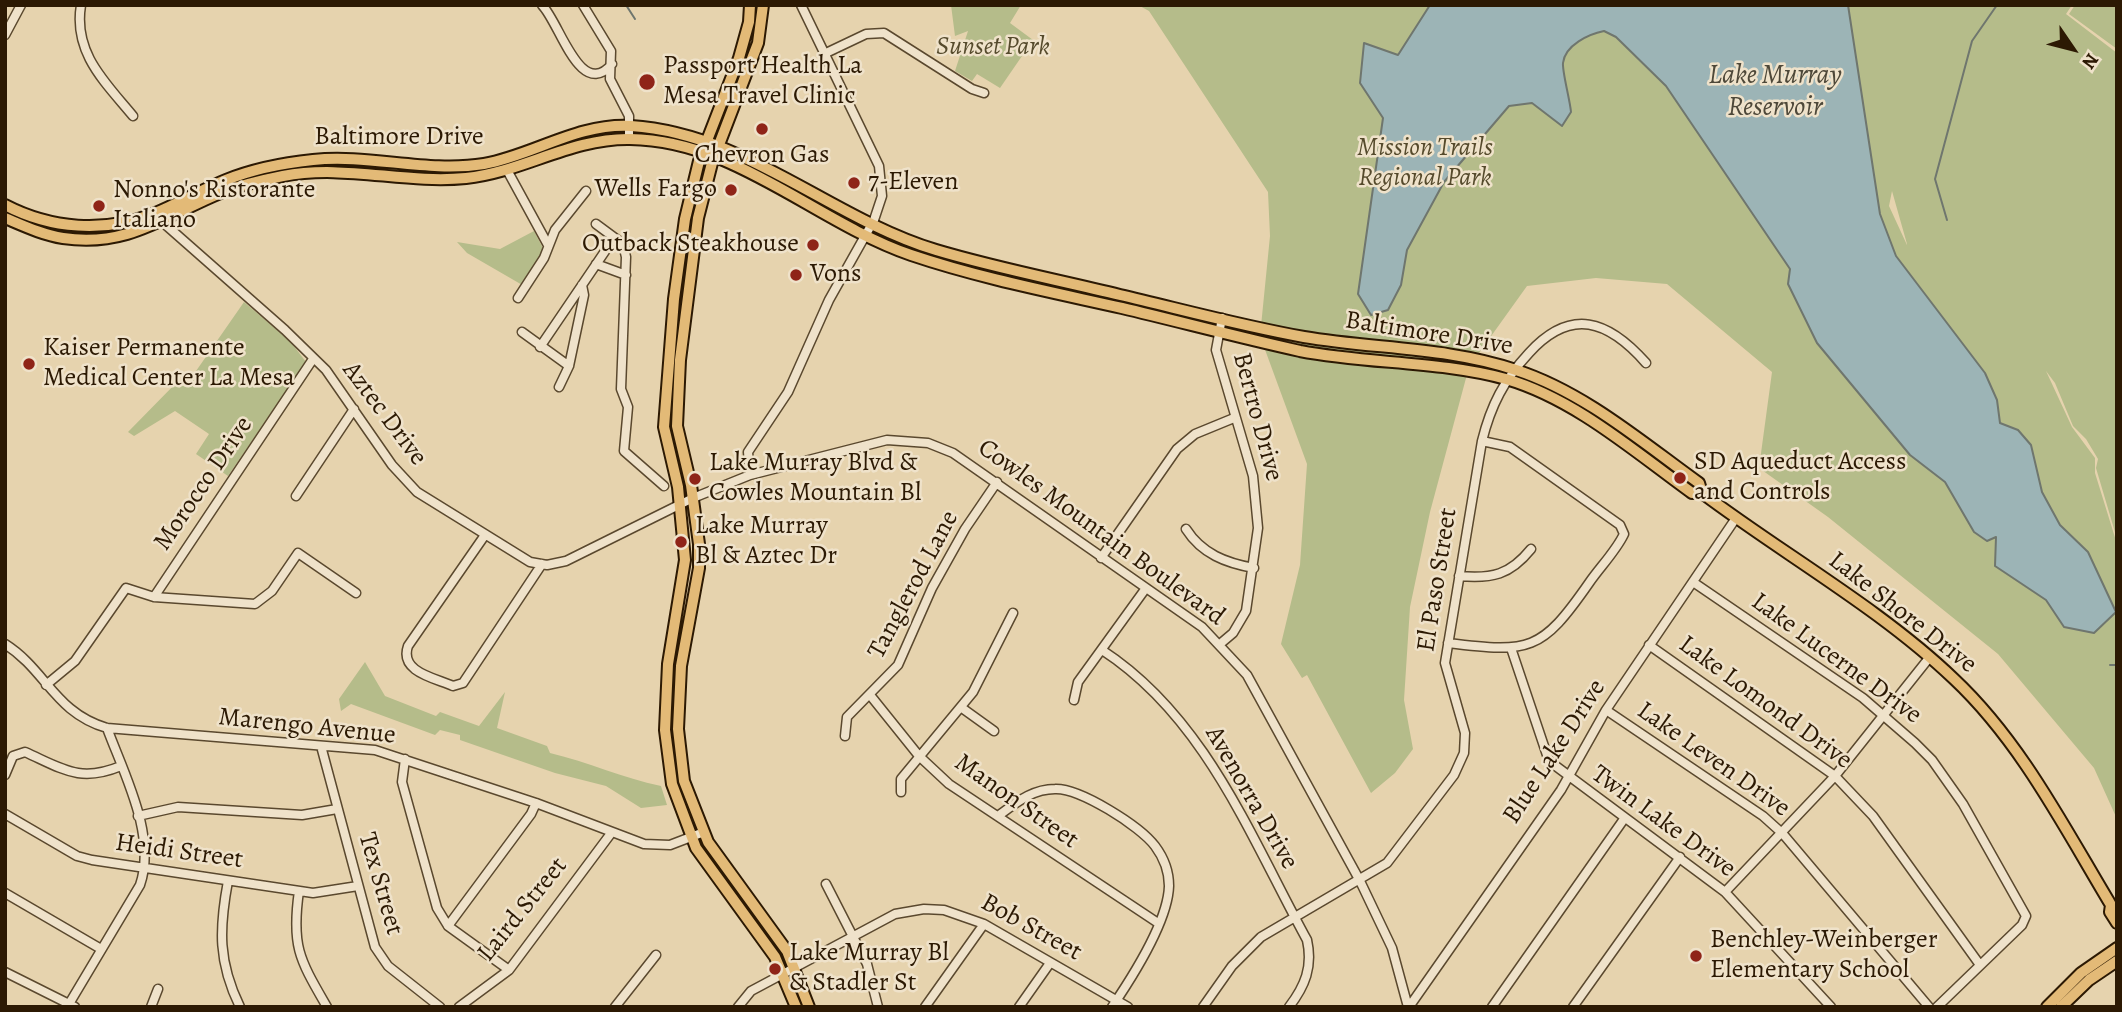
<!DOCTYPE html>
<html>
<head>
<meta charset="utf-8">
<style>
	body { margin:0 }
	#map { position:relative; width:2122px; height:1012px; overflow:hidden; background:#e6d3ae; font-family:Alegreya,serif }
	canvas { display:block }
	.frame { position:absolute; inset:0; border:7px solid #2c1903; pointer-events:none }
	.north { position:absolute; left:2038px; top:14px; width:70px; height:70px; -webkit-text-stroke:5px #efe2ca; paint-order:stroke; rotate:125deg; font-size:19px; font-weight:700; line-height:28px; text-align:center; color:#2c1903 }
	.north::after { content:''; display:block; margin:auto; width:24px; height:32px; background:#2c1903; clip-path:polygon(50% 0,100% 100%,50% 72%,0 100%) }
</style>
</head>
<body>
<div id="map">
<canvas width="2122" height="1012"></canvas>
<div class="frame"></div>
<div class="north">N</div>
</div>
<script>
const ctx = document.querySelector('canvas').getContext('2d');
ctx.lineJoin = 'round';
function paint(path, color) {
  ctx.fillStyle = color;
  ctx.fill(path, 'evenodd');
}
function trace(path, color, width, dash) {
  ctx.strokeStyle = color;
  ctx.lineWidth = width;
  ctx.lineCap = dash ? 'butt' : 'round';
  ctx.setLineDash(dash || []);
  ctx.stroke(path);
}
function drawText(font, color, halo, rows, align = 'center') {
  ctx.font = font + ' Alegreya,serif';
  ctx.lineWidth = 5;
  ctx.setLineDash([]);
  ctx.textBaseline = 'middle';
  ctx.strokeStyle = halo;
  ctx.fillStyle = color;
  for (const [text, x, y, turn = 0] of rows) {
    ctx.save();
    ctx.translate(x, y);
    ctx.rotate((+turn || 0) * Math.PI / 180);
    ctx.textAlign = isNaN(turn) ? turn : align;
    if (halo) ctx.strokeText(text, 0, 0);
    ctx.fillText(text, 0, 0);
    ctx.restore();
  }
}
const green = new Path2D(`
	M951 5H1021L1010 23 1033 40 1000 88 977 74 972 81 955 71 968 31 955 36Z
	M1138 5H2072L2066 14 2117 53V539L2096 468 2098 459 2086 439 2073 426 2055 383 2046 371 2072 427 2095 458V473L2117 544V819L2094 768 1998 654 1828 517 1759 468 1772 372 1667 284 1596 278 1527 286 1469 367 1430 512 1410 607 1404 700 1413 749 1395 773 1371 793 1307 675 1302 678 1281 644 1300 565 1307 464 1260 336 1270 236 1268 192 1149 11ZM1892 191 1907 244V245L1889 206Z
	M2075 5H2117V49L2069 14Z
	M534 231 544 250 524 286 467 253 457 242 500 249Z
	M244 302 290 341 306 362 228 476 196 454 209 434 175 411 134 436 128 432 178 381 187 384Z
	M365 662 385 696 436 716 440 712 479 726 505 692 497 728 547 746 550 753C588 762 623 778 661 786L667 805 641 808 606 786 555 773 460 740V735L440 730 435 735 351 704 341 711 339 699Z`);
const water = new Path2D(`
	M1430 5H1848L1880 214 1896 256 1985 373 1997 400 2000 423 2018 430 2031 445 2042 492 2060 525 2088 552 2116 612 2094 633 2064 627 2046 600 1995 566 1996 537 1987 541 1974 532 1945 482 1910 455 1817 343 1788 284 1790 269 1666 86 1616 37 1604 31C1589 34 1565 45 1563 63 1562 71 1570 100 1571 112L1562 126 1532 103 1509 106 1444 182 1407 250 1401 285 1388 310 1371 315 1358 294 1383 118 1360 83 1364 43 1398 55Z`);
const stream = new Path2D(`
	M626 5 635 19
	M1947 220 1935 179 1972 41 1997 5
	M2110 665H2117`);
const minor = new Path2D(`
	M81 5C73 53 105 82 133 116
	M542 5C560 23 580 101 612 64
	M583 5 611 51 610 79 629 116V139
	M5 35 21 5
	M826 53 866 34 884 33 972 89 984 93
	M507 170 548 245
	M159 219 285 330 326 370 392 465 417 492 530 562 547 565 566 561 693 498 750 475 887 440 928 443 953 453 1202 627 1247 675 1360 881 1392 948 1408 1007
	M596 224 623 244 626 257 621 389 628 407 624 451 664 486
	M596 264 626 275
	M518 298 544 258 555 230 586 191
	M522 332 569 366
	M540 347 614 238
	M559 387 569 366 584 295 582 285
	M750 475 748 452 788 392 829 300 874 220 882 196 879 166 801 5
	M296 496 354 409
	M1186 529C1202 554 1226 563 1254 568
	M485 535 408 646C399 672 435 678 453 686L463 683 542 564
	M1101 558 1177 449 1195 434 1234 418
	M1459 576C1492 579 1510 575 1531 549
	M1693 582 1863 698 1915 743 1932 760 1963 804 2026 916 2022 925 1937 1007
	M154 597 313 359
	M1448 643C1530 653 1541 652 1589 583 1600 567 1616 551 1624 534L1620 525 1510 447 1482 441
	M5 644C46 670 55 713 107 728L375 750 536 803 644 844 670 845 704 832
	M1220 644 1233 633 1246 611 1258 528 1253 476 1216 350 1222 318
	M1649 645 1835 776 1873 816 1980 965
	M1511 648 1549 761 1725 892 1831 1007
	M1102 650C1205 717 1250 836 1307 940 1313 967 1305 986 1289 1007
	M46 685 75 661 126 588 154 597 255 604 272 591 298 553 356 593
	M870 695 919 756 949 784 1158 923
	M1074 700 1078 682 1146 588
	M962 708 994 731
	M1606 710 1763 816 1783 834 1929 1007
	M845 736 847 717 898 665 932 588 965 529 997 482
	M321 746 375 947 388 966 440 1007
	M405 759 402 782 437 908 448 926 509 970
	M5 775 13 756 25 752C63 769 80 783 121 766
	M901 792V779L973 692 1013 613
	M5 814 77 856 92 860 313 893 358 886
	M138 816 178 807 302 815 337 809
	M998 816C1016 803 1032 789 1055 789 1080 788 1140 826 1155 846 1164 858 1169 872 1169 886 1168 921 1131 979 1112 1007
	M228 881C219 929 218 962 240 1007
	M826 884 867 964 878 1007
	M299 891C291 947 300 960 327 1007
	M1725 892 1835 776 1929 658
	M5 893 101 949
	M448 926 531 814 536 803
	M5 972 75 1007
	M69 1004 140 885C157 836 124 774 107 728
	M151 1007 158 989
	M459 1007 509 970 612 832
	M615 1007 656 955
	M738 1007 751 991 895 914 924 909 944 910 984 924 1128 1007
	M925 1007 984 924
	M1019 1007 1050 963
	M1203 1007 1232 966 1261 937 1387 863 1454 775 1464 753 1465 733 1445 663 1482 441C1491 405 1504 380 1529 353 1571 307 1608 320 1646 363
	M1409 1007 1561 790 1606 710 1736 518
	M1492 1007 1624 819
	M1573 1007 1680 857`);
const major = new Path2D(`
	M750 5 749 22 739 58 699 161 685 219 674 299 664 427 678 487 685 560 668 664 665 730 672 784 696 848 775 957 796 1007
	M763 5 758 43 712 163 698 218 680 360 677 426 691 485 699 544V568L681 666 678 729 684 781 708 842 787 951 809 1007
	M5 205C51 229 104 233 153 214 178 204 201 190 226 180 253 169 284 163 313 160 370 154 427 173 484 164 534 155 577 123 631 126 745 133 830 218 936 250 996 268 1059 280 1120 295 1180 309 1242 326 1304 337 1374 349 1449 347 1516 370 1584 392 1642 442 1699 483L1702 493
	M5 218C24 226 43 235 63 238 130 248 167 214 223 192 242 185 263 180 283 176 344 164 404 184 466 178 523 172 571 138 630 139 735 140 815 222 911 255 979 278 1051 292 1122 308 1181 322 1241 338 1300 351 1368 364 1440 361 1506 379 1575 399 1635 452 1692 493H1702
	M1702 493C1783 554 1881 609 1954 679 2021 742 2064 827 2111 905L2110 912 2117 923
	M2047 1007 2081 973 2117 948
	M2061 1007 2089 980 2117 961`);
const markers = [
	[647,82,9,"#8f2418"],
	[762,129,7,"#8f2418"],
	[854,183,7,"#8f2418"],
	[731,190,7,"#8f2418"],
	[99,206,7,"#8f2418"],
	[813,245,7,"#8f2418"],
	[796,275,7,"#8f2418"],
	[29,364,7,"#8f2418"],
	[1680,478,7,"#8f2418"],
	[695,479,7,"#8f2418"],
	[681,542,7,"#8f2418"],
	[1696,956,7,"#8f2418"],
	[775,969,7,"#8f2418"]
];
const parkNames = [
	["Sunset Park",993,48],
	["Mission Trails",1425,149],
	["Regional Park",1425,179]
];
const poiNames = [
	["Passport Health La",663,67],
	["Mesa Travel Clinic",663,97],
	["Chevron Gas",762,156,"center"],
	["7-Eleven",868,183],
	["Wells Fargo",717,190,"right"],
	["Nonno's Ristorante",113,191],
	["Italiano",113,221],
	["Outback Steakhouse",799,245,"right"],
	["Vons",810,275],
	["Kaiser Permanente",43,349],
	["Medical Center La Mesa",43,379],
	["SD Aqueduct Access",1694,463],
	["and Controls",1694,493],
	["Lake Murray Blvd &",709,464],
	["Cowles Mountain Bl",709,494],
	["Lake Murray",695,527],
	["Bl & Aztec Dr",695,557],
	["Benchley-Weinberger",1710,941],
	["Elementary School",1710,971],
	["Lake Murray Bl",789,954],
	["& Stadler St",789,984]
];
const streetNames = [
	["Baltimore Drive",399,138],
	["Baltimore Drive",1429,334,9],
	["Aztec Drive",384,414,53],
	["Bertro Drive",1257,417,75],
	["Morocco Drive",204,484,-56],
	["Cowles Mountain Boulevard",1101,533,36],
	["El Paso Street",1438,580,-81],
	["Tanglerod Lane",914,585,-62],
	["Lake Shore Drive",1902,613,38],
	["Lake Lucerne Drive",1836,659,36],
	["Lake Lomond Drive",1765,703,36],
	["Marengo Avenue",307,727,6],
	["Blue Lake Drive",1555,752,-57],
	["Lake Leven Drive",1713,760,35],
	["Avenorra Drive",1251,798,60],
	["Manon Street",1016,802,35],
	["Twin Lake Drive",1663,822,36],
	["Heidi Street",179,852,8],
	["Tex Street",380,884,74],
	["Laird Street",523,910,-51],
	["Bob Street",1031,928,29]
];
const waterNames = [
	["Lake Murray",1775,76],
	["Reservoir",1775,108]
];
paint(green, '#b5bc8a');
paint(water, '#9cb4b6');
trace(water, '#6f766e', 2);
trace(stream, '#6f766e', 2);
trace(minor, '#5a482e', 11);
trace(major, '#2c1903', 14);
trace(minor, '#efe2ca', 8);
trace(major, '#e3ba77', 10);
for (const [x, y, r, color] of markers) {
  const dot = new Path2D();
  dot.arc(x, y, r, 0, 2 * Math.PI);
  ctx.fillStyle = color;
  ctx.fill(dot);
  trace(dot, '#efe2ca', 2.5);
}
drawText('italic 26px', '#554a2c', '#efe2ca', parkNames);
drawText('26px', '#2c1903', '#efe2ca', poiNames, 'left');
drawText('26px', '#2c1903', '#efe2ca', streetNames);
drawText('italic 28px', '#4e4839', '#efe2ca', waterNames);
</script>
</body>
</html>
